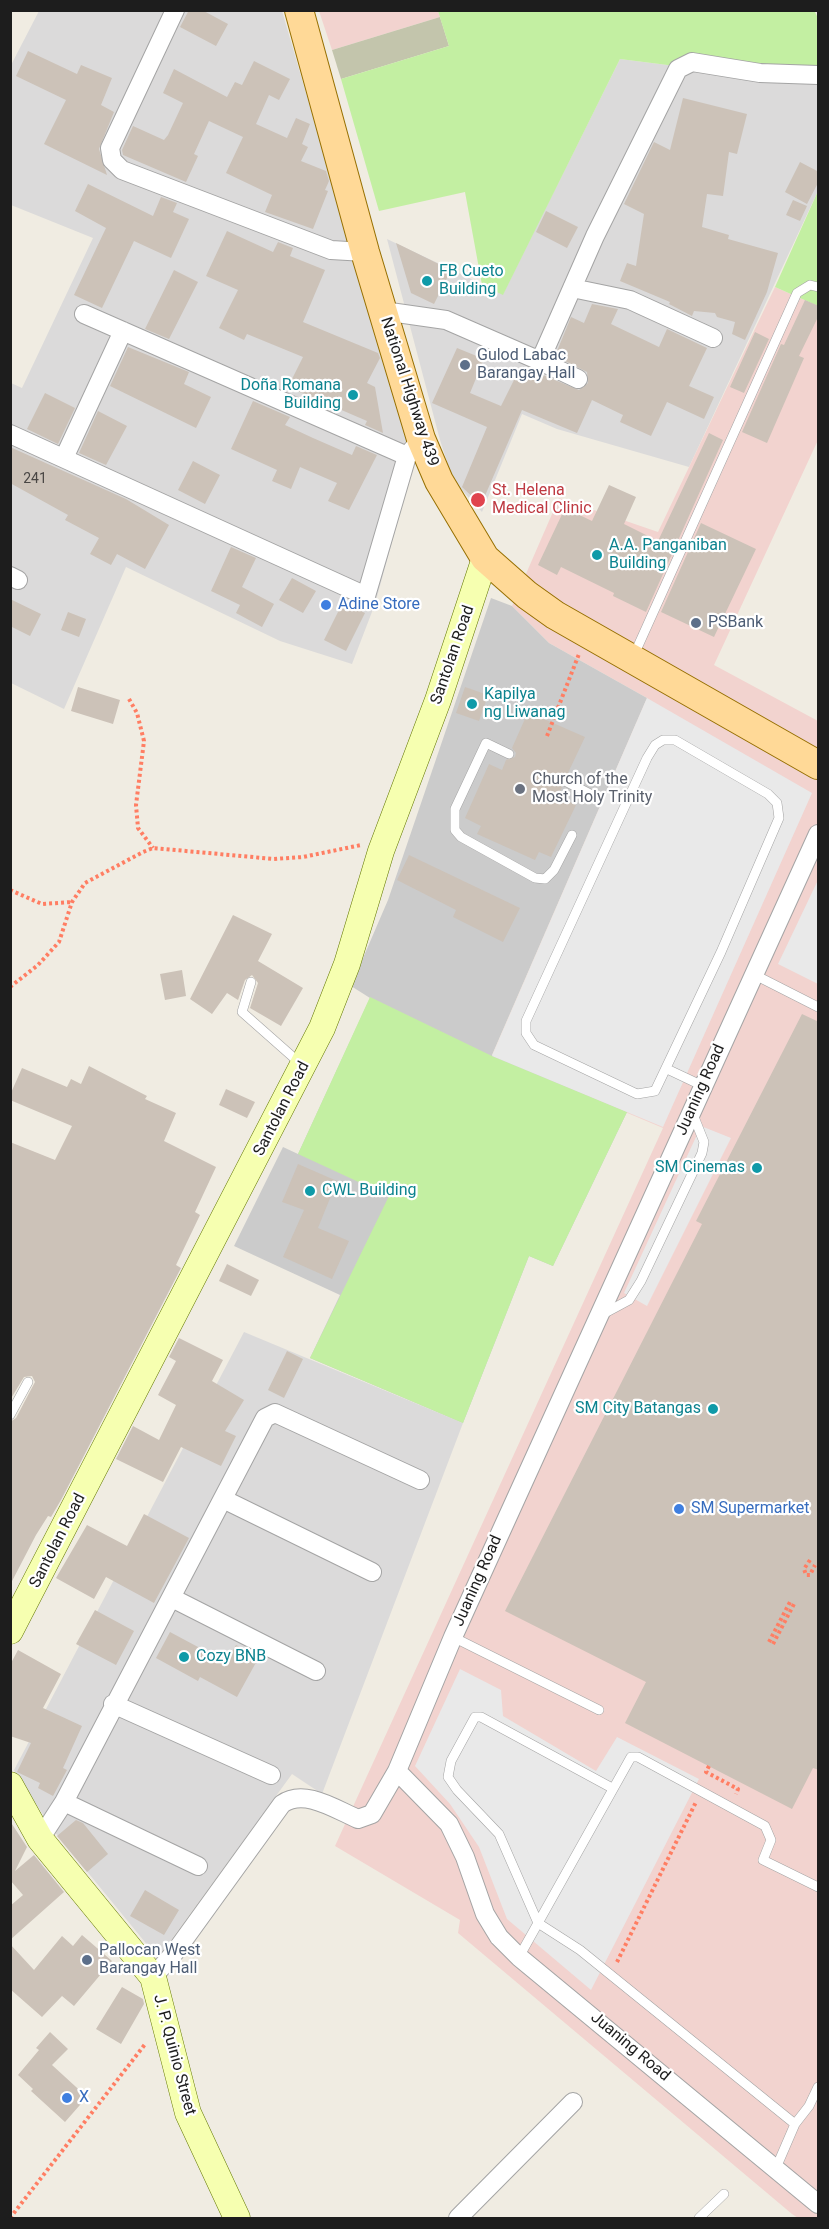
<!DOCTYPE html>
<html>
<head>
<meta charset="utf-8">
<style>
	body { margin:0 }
	#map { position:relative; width:829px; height:2229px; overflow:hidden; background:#f0ece2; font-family:Roboto,sans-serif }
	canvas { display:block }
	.frame { position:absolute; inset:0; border:12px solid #1d1d1d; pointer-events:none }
</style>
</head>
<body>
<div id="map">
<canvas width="829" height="2229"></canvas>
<div class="frame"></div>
</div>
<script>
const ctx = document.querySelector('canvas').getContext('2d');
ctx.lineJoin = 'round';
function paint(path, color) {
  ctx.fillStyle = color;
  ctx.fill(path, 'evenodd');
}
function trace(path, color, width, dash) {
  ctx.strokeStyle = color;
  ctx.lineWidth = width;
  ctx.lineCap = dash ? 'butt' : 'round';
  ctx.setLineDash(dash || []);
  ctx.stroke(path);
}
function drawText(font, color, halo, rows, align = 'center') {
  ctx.font = font + ' Roboto,sans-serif';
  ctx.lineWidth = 4.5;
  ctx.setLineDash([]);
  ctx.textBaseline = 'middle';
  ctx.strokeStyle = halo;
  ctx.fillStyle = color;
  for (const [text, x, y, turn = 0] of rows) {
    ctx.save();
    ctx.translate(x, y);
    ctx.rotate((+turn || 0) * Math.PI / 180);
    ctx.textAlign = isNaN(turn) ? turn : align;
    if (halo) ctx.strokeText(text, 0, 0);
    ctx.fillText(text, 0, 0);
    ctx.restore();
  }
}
const residential = new Path2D(`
	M39 11H282L414 462 375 604 352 664 280 641 126 567 64 709 11 683V383L22 388 93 238 11 205 10 67Z
	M620 59 818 84V191L689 467 557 429 522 414 482 512 460 488 450 471 440 440 387 239 503 294Z
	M244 1332 463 1423 322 1794 292 1774 158 1958 53 1830 14 1770Z`);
const commercial = new Path2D(`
	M319 11H438L440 17 332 50Z
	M775 287 818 306V440L714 665 818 721V2218H798L792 2214 458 1933 460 1920 335 1846 663 1128 492 1056 647 698 549 643 512 606 559 498 658 532Z`);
const religious = new Path2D(`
	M491 598 512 606 549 643 647 698 492 1055 627 1112 553 1266 529 1256 463 1423 310 1358 340 1295 234 1246 283 1147 298 1154 370 998 351 986 388 900Z`);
const construction = new Path2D(`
	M440 17 449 46 341 79 332 50Z`);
const grass = new Path2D(`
	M814 10 818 18V84L620 59 503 295 482 285 465 192 379 211 341 79 449 46 438 11Z
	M818 191V306L775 287Z
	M370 997 492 1056 627 1112 553 1266 529 1256 463 1423 310 1358 389 1196 298 1154Z`);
const parking = new Path2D(`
	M647 698 812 793 663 1127 492 1056Z
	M818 880V984L778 964Z
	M701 1126 731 1138 647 1306 624 1293Z
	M460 1669 501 1690 503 1716 596 1771 617 1737 699 1779 591 1990 507 1919 479 1847 450 1804 415 1766Z`);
const building = new Path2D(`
	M189 10H202L228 24 216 46 180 27Z
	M28 51 77 74 81 65 112 78 101 105 114 112 99 149 107 175 44 144 66 100 16 76Z
	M254 61 290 79 279 100 269 95 256 124 287 138 296 118 310 124 302 144 308 147 301 161 326 171 329 181 325 190 328 191 313 229 265 212 272 195 226 173 243 137 209 121 194 154 198 156 186 182 123 155 122 150 133 126 164 140 168 135 183 103 163 93 174 69 227 97 235 82 242 85Z
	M683 98 747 114 737 154 729 152 723 196 707 194 702 227 729 235 728 239 778 253 767 292 745 340 732 334 735 322 717 317 715 313 694 311 692 316 669 304 670 302 620 281 627 263 636 266 644 214 624 204 654 142 670 150Z
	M800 162 819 172V181L807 204 785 192Z
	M88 184 153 216 161 197 177 203 173 212 189 219 171 258 134 241 102 308 74 295 106 228 75 211Z
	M793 200 807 206 800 221 786 215Z
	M546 211 578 227 567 248 536 232Z
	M227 231 273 252 278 242 293 248 290 256 325 270 303 322 378 353 380 358 367 383 375 387 383 433 365 425 367 421 288 387 303 357 247 334 244 340 219 328 238 290 206 276Z
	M396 243 451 270 434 304 411 293Z
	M174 270 198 282 169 339 145 329Z
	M805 300 819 306V315L799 356 804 358 767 443 742 432 781 344 784 345Z
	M592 304 618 309 611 324 659 347 667 329 707 348 689 386 714 397 704 419 667 402 651 436 620 422 623 415 592 400 577 433 522 410 481 505 462 487 487 427 432 403 457 348 484 359 470 393 501 406 518 372 539 382 543 375 579 390 588 383 587 372 555 356 571 317 584 323Z
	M755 332 769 339 744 393 730 387Z
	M128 347 189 372 184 384 211 397 196 428 110 386Z
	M45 393 75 408 58 444 27 429Z
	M253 401 290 417 285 425 313 438 352 455 356 446 377 455 349 510 328 501 337 483 300 467 291 489 272 481 277 470 231 449Z
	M98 411 127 426 106 465 79 453Z
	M709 433 723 440 646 612 613 596 614 593 561 567 557 575 538 565 565 508 592 521 609 485 636 497 624 524 658 541Z
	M10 447 126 499 169 525 145 569 117 554 111 565 90 554 99 538 65 520 68 515 10 483Z
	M193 461 220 475 205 504 178 490Z
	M701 523 756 549 714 637 661 612Z
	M231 547 256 558 242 587 274 604 262 627 236 613 240 605 211 591Z
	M292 578 316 591 303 613 279 600Z
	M10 599 41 614 30 636 10 626Z
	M343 602 365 613 346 651 324 640Z
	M68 612 86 619 79 637 61 630Z
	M78 687 120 700 113 724 71 711Z
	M465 687 488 695 479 721 456 713Z
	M528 712 585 737 567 775 561 776 558 781 562 787 558 796 576 805 551 857 539 852 535 860 477 834 481 826 465 818 489 764 502 770 506 760 515 757 516 753 512 748Z
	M409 855 520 908 503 942 453 917 456 910 397 880Z
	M233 915 272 934 258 961 303 988 281 1026 250 1008 258 983 252 975 245 980 238 1000 227 993 212 1014 190 999Z
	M182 970 186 996 165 1000 160 974Z
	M802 1014 819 1022V1770L813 1768 792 1809 625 1723 646 1682 505 1611 702 1224 696 1221Z
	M89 1066 147 1096 145 1099 176 1113 164 1141 216 1167 195 1212 200 1215 176 1265 181 1268 61 1500 51 1517 48 1516 36 1535 10 1585V1422L16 1418 35 1382 32 1376 24 1377 10 1400V1142L55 1160 72 1126 10 1100V1095L22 1068 67 1087 71 1079 81 1084Z
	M226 1089 255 1102 247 1118 219 1105Z
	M298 1164 337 1181 318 1228 349 1241 332 1279 283 1257 304 1210 282 1202Z
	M227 1264 259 1280 251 1296 219 1281Z
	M179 1338 223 1360 212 1381 244 1400 225 1431 236 1436 221 1466 181 1447 163 1482 116 1459 133 1426 159 1440 176 1405 158 1395 176 1361 169 1357Z
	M287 1351 303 1359 284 1398 268 1390Z
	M144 1514 189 1538 154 1603 106 1577 94 1599 56 1578 87 1525 127 1546Z
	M95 1610 134 1631 116 1665 76 1644Z
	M170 1632 226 1662 236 1645 259 1657 237 1697 200 1677 198 1681 156 1658Z
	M18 1650 61 1674 43 1708 82 1726 63 1768 67 1770 53 1796 38 1788 40 1783 17 1772 31 1743 10 1736V1665Z
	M76 1820 83 1823 108 1854 87 1872 57 1836Z
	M10 1821 27 1847 15 1871 34 1855 64 1892 10 1940V1906L23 1895 10 1880Z
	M145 1890 179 1910 164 1935 130 1916Z
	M82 1935 112 1961 74 2006 62 1996 42 2017 10 1989V1944L34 1970 62 1936 73 1946Z
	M122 1987 143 1999 144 2004 121 2044 96 2029Z
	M50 2032 68 2049 52 2065 87 2097 65 2122 31 2091 33 2089 18 2075 39 2050 36 2048Z`);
const path = new Path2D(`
	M129 699 137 713 144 741 136 805 138 828 153 848
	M547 736 579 654
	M10 890 42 904 72 902
	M10 987 38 965 59 942 72 902 85 883 143 852 153 848 274 859 303 857 361 845
	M810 1560 804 1569 806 1575H810L815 1565
	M769 1642 790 1602
	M773 1644 794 1604
	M709 1766 706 1772 738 1789 736 1794
	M617 1962 696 1802
	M10 2218 146 2043`);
const lane = new Path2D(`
	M634 655 797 293 810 285 818 287
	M663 740H675L768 794 777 803 779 818 721 952 655 1091 637 1094 534 1045 526 1033V1021L647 758 655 745Z
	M509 754 486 743 455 809V830L461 837 535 878 545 879 554 870 572 835
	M565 781 592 795
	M753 974 818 1007
	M251 982 242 1012 302 1065
	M667 1069 703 1086
	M603 1314 629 1300 641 1281 702 1153 704 1142 692 1112
	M10 1415 28 1382
	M453 1637 599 1710
	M612 1788 481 1717H475L451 1761 448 1777 457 1790 499 1834 538 1923 580 1950 795 2124
	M519 1957 631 1757H638L765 1826 771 1840 763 1860 818 1887
	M776 2168 795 2124 809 2106 818 2087
	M699 2218 724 2194`);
const street = new Path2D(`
	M175 10 110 148 112 160 122 170 331 250 365 252
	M572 288 630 300 713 338
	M383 311 446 320 540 361 595 236 678 69 692 62 760 73 818 75
	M84 314 407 456
	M540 361 578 379
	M10 434 366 596 407 456 421 439
	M64 458 123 331
	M10 576 18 580
	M223 1499 372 1572
	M172 1598 316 1671
	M113 1704 271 1775
	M397 1771 449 1824 465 1857 485 1914 499 1937 519 1957 818 2204
	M64 1802 198 1866
	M40 1839 64 1802 265 1418 275 1413 420 1480
	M153 1977 175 1952 282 1804C304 1788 335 1809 358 1819L372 1814 397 1771 453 1637 818 834
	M458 2218 573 2102`);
const secondary = new Path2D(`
	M10 1631 322 1028 347 964 381 851 438 700 485 558
	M10 1785 40 1839 153 1977 188 2113 237 2218`);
const primary = new Path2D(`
	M299 10 365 252 421 439 439 481 485 558 527 595 555 615 818 765`);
const markers = [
	[427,281,6,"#0f9aa8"],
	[465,365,6,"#5c6f8a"],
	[353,395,6,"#0f9aa8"],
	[478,500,8,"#e0444e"],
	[597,555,6,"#0f9aa8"],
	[326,605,6,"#3f7fe0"],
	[696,623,6,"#5c6f8a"],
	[472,704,6,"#0f9aa8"],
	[520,789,6,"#6b7280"],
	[757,1168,6,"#0f9aa8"],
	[310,1191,6,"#0f9aa8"],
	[713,1409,6,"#0f9aa8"],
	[679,1509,6,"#3f7fe0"],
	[184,1657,6,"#0f9aa8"],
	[87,1960,6,"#5c6f8a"],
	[67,2098,6,"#3f7fe0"]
];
const numberNames = [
	["241",35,479]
];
const cultureNames = [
	["FB Cueto",439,272],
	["Building",439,290],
	["Doña Romana",341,386,"right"],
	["Building",341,404,"right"],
	["A.A. Panganiban",609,546],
	["Building",609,564],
	["Kapilya",484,695],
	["ng Liwanag",484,713],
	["SM Cinemas",745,1168,"right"],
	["CWL Building",322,1191],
	["SM City Batangas",701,1409,"right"],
	["Cozy BNB",196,1657]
];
const serviceNames = [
	["Gulod Labac",477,356],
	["Barangay Hall",477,374],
	["PSBank",708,623],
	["Pallocan West",99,1951],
	["Barangay Hall",99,1969]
];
const streetNames = [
	["National Highway 439",409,392,72],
	["Santolan Road",453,655,-71],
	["Juaning Road",701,1090,-66],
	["Santolan Road",282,1109,-63],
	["Santolan Road",58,1541,-63],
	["Juaning Road",478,1581,-66],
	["Juaning Road",630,2047,40],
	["J. P. Quinio Street",174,2055,75]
];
const healthNames = [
	["St. Helena",492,491],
	["Medical Clinic",492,509]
];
const shopNames = [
	["Adine Store",338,605],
	["SM Supermarket",691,1509],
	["X",79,2098]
];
const worshipNames = [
	["Church of the",532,780],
	["Most Holy Trinity",532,798]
];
paint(residential, '#dbdada');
paint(commercial, '#f2d3cf');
paint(religious, '#cbcbcb');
paint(construction, '#c3c5ac');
paint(grass, '#c3efa2');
paint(parking, '#e9e9e9');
paint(building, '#ccc2b8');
trace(lane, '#a4a4a4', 10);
trace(street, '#a4a4a4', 20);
trace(secondary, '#637800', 27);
trace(primary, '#966f00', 30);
trace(path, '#ff7e63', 4, [3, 3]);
trace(lane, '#fff', 9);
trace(street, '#fff', 18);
trace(secondary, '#f6ffb0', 26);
trace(primary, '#ffd997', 28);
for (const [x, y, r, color] of markers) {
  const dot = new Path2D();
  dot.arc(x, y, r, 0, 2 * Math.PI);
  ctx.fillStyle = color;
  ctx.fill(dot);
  trace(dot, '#fff', 2);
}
drawText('14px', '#494644', null, numberNames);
drawText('16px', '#0d838f', '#fff', cultureNames, 'left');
drawText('16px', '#4e5e75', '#fff', serviceNames, 'left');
drawText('16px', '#1d1d1d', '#fff', streetNames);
drawText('16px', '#be3a42', '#fff', healthNames, 'left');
drawText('16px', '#366cbe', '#fff', shopNames, 'left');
drawText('16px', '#5b616d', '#fff', worshipNames, 'left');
</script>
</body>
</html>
